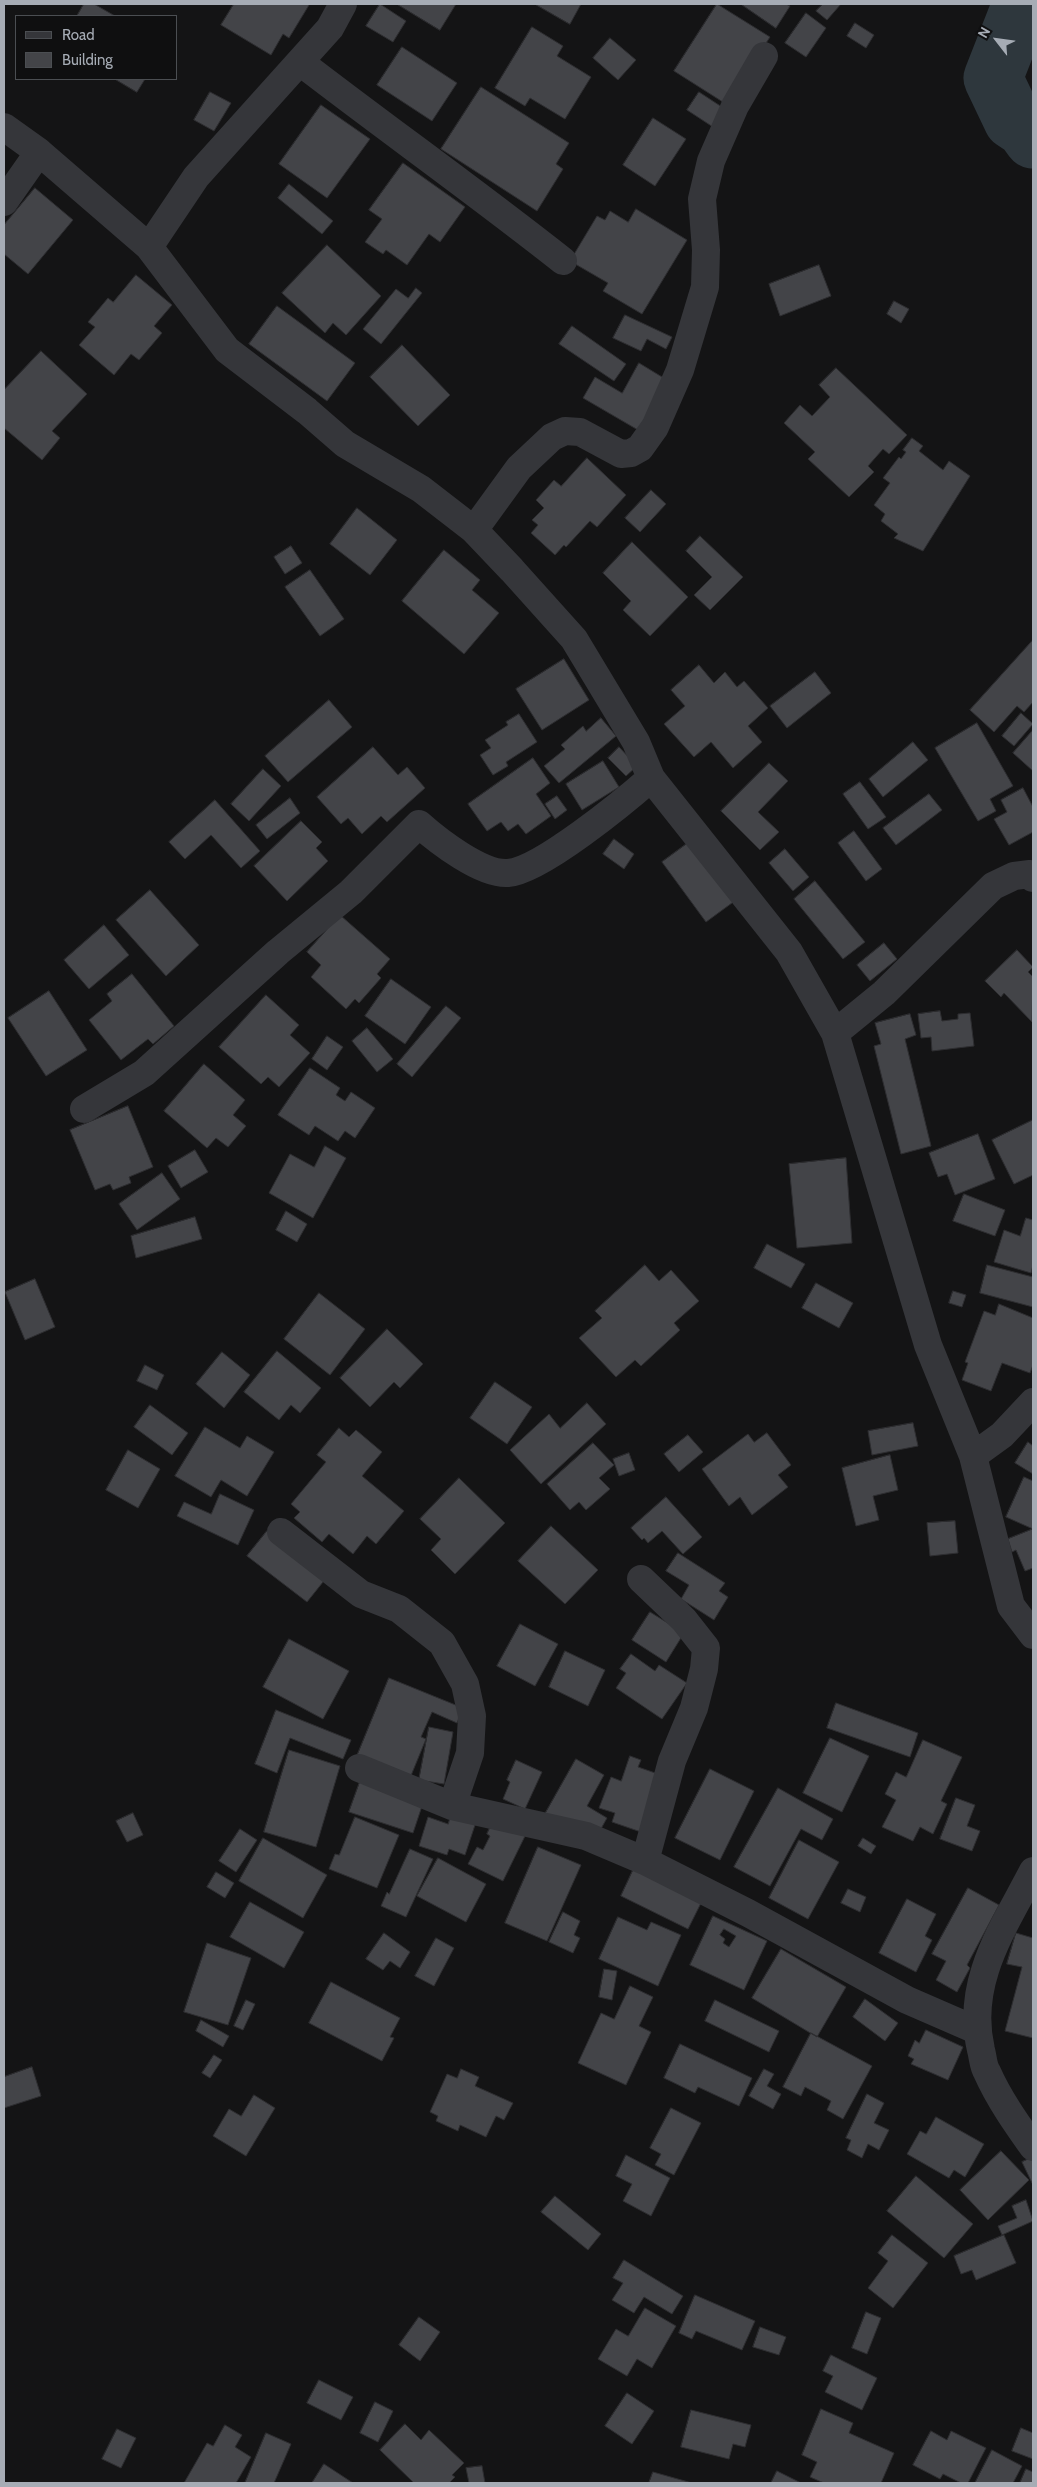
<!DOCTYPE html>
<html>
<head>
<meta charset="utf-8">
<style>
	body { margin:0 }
	#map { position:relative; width:1037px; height:2487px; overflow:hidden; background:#141415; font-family:Cabin,sans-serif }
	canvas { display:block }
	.frame { position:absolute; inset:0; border:5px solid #a6acb5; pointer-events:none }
	.legend { position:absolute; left:15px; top:15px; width:162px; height:65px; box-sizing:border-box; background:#0f0f10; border:1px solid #4b4e52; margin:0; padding:6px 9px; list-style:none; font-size:15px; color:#a6acb5 }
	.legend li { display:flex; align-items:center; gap:10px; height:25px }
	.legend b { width:25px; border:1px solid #4b4e52 }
	.north { position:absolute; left:972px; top:15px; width:50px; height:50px; -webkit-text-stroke:4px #0f0f10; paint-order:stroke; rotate:300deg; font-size:14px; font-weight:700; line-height:20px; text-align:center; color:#a6acb5 }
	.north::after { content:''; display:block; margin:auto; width:18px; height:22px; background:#a6acb5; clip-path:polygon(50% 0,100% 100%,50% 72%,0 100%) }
</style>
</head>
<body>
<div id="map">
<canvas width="1037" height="2487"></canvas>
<div class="frame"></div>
<ul class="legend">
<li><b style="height:6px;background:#35363a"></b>Road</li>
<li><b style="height:14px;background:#434448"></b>Building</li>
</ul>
<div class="north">N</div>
</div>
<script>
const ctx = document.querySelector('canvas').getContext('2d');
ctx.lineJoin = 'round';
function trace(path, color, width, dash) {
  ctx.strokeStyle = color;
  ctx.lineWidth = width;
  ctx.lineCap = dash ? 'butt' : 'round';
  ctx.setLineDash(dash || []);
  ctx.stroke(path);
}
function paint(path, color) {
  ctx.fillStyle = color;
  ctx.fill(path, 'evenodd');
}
const river = new Path2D(`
	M1022 4 993 78 1013 120 1025 128 1033 139`);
const building = new Path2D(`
	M84 4H94L115 16H77Z
	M234 4H308L309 5 289 38 283 34 271 55 221 25Z
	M380 4 406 21 393 42 366 26Z
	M397 4H456L440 30Z
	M535 4H581L570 24Z
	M717 4 770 37 726 104 674 71Z
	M741 4H786L790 6 776 28Z
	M823 4H841L827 20 816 11Z
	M806 13 826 28 806 57 785 43Z
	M855 23 874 35 866 48 847 36Z
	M532 27 563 46 557 56 591 77 565 119 530 98 525 106 495 88Z
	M610 38 636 60 618 80 593 58Z
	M402 47 457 83 432 121 377 85Z
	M115 79H145L137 92Z
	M481 87 569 143 556 164 563 169 537 211 441 149Z
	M210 92 231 103 214 131 194 120Z
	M699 92 725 109 713 127 687 110Z
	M321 105 370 139 327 198 279 164Z
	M653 118 686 139 655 186 623 165Z
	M403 163 465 207 440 242 429 234 407 265 386 250 383 254 365 242 382 219 369 210Z
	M289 184 333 221 322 234 278 198Z
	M35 188 73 220 28 274 4 254V225Z
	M636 209 687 240 642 314 603 291 608 283 570 261 597 216 605 220 610 211 628 222Z
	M327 245 381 296 346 335 333 323 325 333 282 293Z
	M819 265 831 296 780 316 769 284Z
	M136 275 172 305 154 326 162 333 139 360 131 354 114 375 79 345 95 327 88 322 108 298 113 302Z
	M416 288 422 293 381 344 363 329 396 289 408 298Z
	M894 301 909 309 901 323 887 314Z
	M277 306 355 363 327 401 249 344Z
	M625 315 672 337 666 349 647 339 641 351 613 338Z
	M572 326 626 364 614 381 559 344Z
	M402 345 450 395 418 426 370 377Z
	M41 351 87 394 52 431 60 438 42 460 4 428V390Z
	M639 363 667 380 638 430 583 398 595 377 622 393Z
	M836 368 907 435 889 454 883 449 868 466 874 472 849 497 808 459 815 452 784 423 800 405 812 416 830 397 819 385Z
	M912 438 923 446 919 451 943 470 949 461 970 476 923 551 894 538 898 534 881 521 885 514 874 505 890 483 883 478 899 457 901 459 906 452 903 450Z
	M587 458 626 495 597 527 590 521 566 547 564 545 555 555 531 533 538 525 532 520 544 508 536 500 554 480 561 486Z
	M651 490 666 504 640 532 625 518Z
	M357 508 397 540 370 575 330 544Z
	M700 536 743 577 710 610 694 595 712 577 686 551Z
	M632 542 688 597 650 636 623 610 631 601 603 573Z
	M291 546 302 563 285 574 274 557Z
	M444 550 480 580 472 590 499 613 464 654 402 601Z
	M310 570 344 619 320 636 285 587Z
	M1033 640V702L1024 712 1017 706 994 732 970 710Z
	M564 659 589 700 542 730 516 689Z
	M699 665 714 683 725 672 737 687 744 681 768 708 748 726 762 742 733 768 711 742 694 757 664 724 685 706 671 690Z
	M815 672 831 693 787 728 770 706Z
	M329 700 352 727 288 782 265 756Z
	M1021 713 1033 724 1014 746 1002 736Z
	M519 714 537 742 506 762 508 766 493 775 480 755 491 748 485 740 508 725 506 722Z
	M601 718 616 736 559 783 544 766 565 749 561 745 583 726 586 731Z
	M977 723 1013 786 990 799 996 811 978 821 935 748Z
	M1033 730V771L1013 753Z
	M913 742 928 760 883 797 869 779Z
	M373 747 398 775 407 767 425 788 387 822 381 816 362 834 348 818 341 824 317 797Z
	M619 747 637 766 626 776 608 758Z
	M533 758 550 783 536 794 551 816 526 834 518 824 508 831 501 822 487 831 468 804Z
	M603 761 619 787 582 810 566 784Z
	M769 763 788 781 758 812 779 832 760 850 721 811Z
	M263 769 281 786 249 821 231 804Z
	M860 782 886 817 868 829 843 794Z
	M1023 788 1033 807V832L1009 845 994 819 1007 812 1001 800Z
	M929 794 942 810 896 845 883 828Z
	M557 796 567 810 555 819 545 804Z
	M290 798 300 813 267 839 256 825Z
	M215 800 260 851 241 868 211 835 185 859 169 842Z
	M301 821 322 842 316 848 328 861 287 901 254 866Z
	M854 831 882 869 866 881 838 843Z
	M614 839 634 854 624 869 603 854Z
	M692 840 736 900 706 922 662 862Z
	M785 849 809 877 793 891 769 863Z
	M815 881 865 942 843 959 794 899Z
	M150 890 199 945 166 976 116 920Z
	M340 915 390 959 377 974 381 978 359 1003 355 999 346 1009 311 977 321 965 307 952Z
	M104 925 129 955 89 989 64 960Z
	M884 943 897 959 870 981 857 965Z
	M1017 950 1033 967 1028 972 1033 977 1032 1022 1004 993 1001 997 985 981Z
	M132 974 174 1026 153 1044 148 1039 121 1060 89 1020 112 1001 107 994Z
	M391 979 431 1007 405 1044 365 1016Z
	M49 991 87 1050 46 1076 8 1018Z
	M266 995 299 1025 290 1035 310 1053 279 1087 268 1077 261 1084 219 1047Z
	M446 1006 461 1018 412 1077 397 1064Z
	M940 1011 942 1021 958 1019V1014L970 1013 974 1046 932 1051 931 1037 921 1038 918 1014Z
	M910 1014 916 1035 905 1039 931 1146 901 1154 874 1046 881 1044 875 1023Z
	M367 1028 393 1059 377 1072 352 1041Z
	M327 1036 343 1047 327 1070 312 1059Z
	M204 1064 245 1100 233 1115 246 1126 228 1147 216 1138 207 1148 164 1111Z
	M310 1068 340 1088 336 1095 345 1101 351 1092 375 1108 355 1138 345 1131 338 1141 315 1126 309 1135 278 1115Z
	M128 1106 153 1167 129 1177 131 1183 113 1190 110 1184 95 1190 70 1130Z
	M1033 1120V1175L1014 1184 992 1140Z
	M978 1134 995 1179 955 1195 947 1174 938 1177 929 1153Z
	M325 1146 346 1158 313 1218 269 1193 290 1154 314 1167Z
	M195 1150 208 1172 181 1188 168 1166Z
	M846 1158 852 1243 797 1248 789 1164Z
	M162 1173 180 1199 137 1230 119 1204Z
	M964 1194 1005 1210 995 1236 953 1221Z
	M286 1211 307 1224 297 1242 276 1230Z
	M195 1217 202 1239 136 1258 131 1236Z
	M1026 1218 1033 1220V1265L1031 1273 994 1262 1004 1230 1020 1236Z
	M767 1244 805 1264 791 1288 754 1268Z
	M645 1265 659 1281 671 1270 699 1301 674 1323 680 1330 641 1366 635 1360 616 1377 579 1338 602 1318 595 1311Z
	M987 1265 1033 1277V1307L980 1293Z
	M35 1279 55 1327 25 1340 5 1292Z
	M816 1283 853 1303 839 1328 802 1308Z
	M953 1291 966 1295 962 1307 949 1303Z
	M319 1293 365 1329 330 1375 284 1339Z
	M999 1304 1033 1318V1365L1030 1373 1002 1363 991 1391 962 1380 968 1363 965 1362 984 1311 995 1315Z
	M387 1329 423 1364 400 1388 394 1382 370 1407 340 1378Z
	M277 1351 321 1388 300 1413 291 1405 279 1420 244 1392Z
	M222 1352 250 1375 224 1408 196 1384Z
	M145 1365 164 1375 157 1390 137 1381Z
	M495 1382 532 1407 507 1444 470 1418Z
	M587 1403 606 1424 541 1484 510 1450 549 1414 560 1428Z
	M150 1405 188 1433 172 1455 134 1427Z
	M913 1423 918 1446 872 1455 868 1431Z
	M205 1427 240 1448 247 1436 274 1452 247 1496 221 1480 211 1497 175 1476Z
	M339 1428 349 1437 356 1430 382 1452 362 1476 404 1511 376 1544 367 1536 353 1554 329 1534 322 1542 294 1518 300 1512 291 1504 326 1462 317 1455Z
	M767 1433 791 1465 778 1475 788 1487 752 1515 740 1497 729 1506 702 1469 748 1434 754 1442Z
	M688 1435 703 1452 679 1472 664 1454Z
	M1028 1442 1033 1446V1474L1015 1463Z
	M593 1443 614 1465 599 1478 610 1489 586 1510 579 1502 570 1510 547 1484Z
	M128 1450 160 1469 138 1508 106 1490Z
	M629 1453 635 1470 619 1476 613 1459Z
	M890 1455 898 1490 873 1496 879 1520 856 1526 842 1468Z
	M1024 1477 1033 1481V1529L1006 1517Z
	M459 1478 505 1523 455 1574 431 1550 441 1539 420 1519Z
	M220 1494 254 1510 238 1545 177 1516 184 1502 211 1514Z
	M666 1497 702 1537 683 1554 662 1531 648 1543 644 1538 642 1540 631 1528Z
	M955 1521 958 1553 930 1556 927 1523Z
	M551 1526 598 1570 565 1604 518 1561Z
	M1033 1529V1568L1025 1571 1016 1550 1012 1552 1008 1539Z
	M267 1531 327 1577 307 1602 247 1556Z
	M678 1553 725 1583 719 1591 728 1597 714 1620 681 1599 689 1585 666 1571Z
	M650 1612 684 1633 666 1662 632 1640Z
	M520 1624 558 1644 535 1686 497 1666Z
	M289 1639 349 1671 323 1719 263 1687Z
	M565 1651 605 1670 588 1706 549 1687Z
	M631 1654 655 1671 659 1665 687 1683 662 1719 616 1688 626 1673 620 1669Z
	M389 1678 463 1708 457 1723 432 1712 421 1737 426 1739 410 1778 357 1756Z
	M836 1703 918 1733 910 1757 827 1728Z
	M276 1710 351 1740 343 1759 290 1738 277 1773 255 1764Z
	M429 1727 453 1732 444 1784 419 1780Z
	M830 1738 869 1756 842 1812 803 1793Z
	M923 1740 962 1757 941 1801 947 1804 933 1834 920 1827 913 1841 882 1827 896 1800 885 1794 896 1772 906 1777Z
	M289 1750 340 1766 316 1847 264 1832Z
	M630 1756 641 1760 638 1767 661 1775 641 1832 612 1822 615 1813 599 1808 611 1777 621 1781Z
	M576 1759 604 1775 587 1806 607 1818 598 1834 545 1814Z
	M516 1760 542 1772 525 1809 503 1799 510 1782 507 1780Z
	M710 1769 754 1791 720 1860 675 1838Z
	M362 1776 425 1797 413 1833 349 1812Z
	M778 1788 833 1819 822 1840 801 1829 770 1886 734 1867Z
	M956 1798 975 1805 967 1826 980 1831 972 1851 940 1839Z
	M452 1811 477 1819 465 1855 449 1849 447 1855 419 1846 428 1817 448 1824Z
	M133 1813 143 1835 127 1842 116 1821Z
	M355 1817 399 1835 377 1888 329 1869 335 1854 339 1855Z
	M495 1817 527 1832 503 1881 468 1864 477 1847 483 1850 490 1836 487 1834Z
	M240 1829 257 1840 236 1872 219 1861Z
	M263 1838 327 1875 303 1918 239 1881Z
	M863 1838 876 1846 871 1854 858 1846Z
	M799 1840 839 1862 808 1919 769 1898Z
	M538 1847 581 1865 547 1941 505 1923Z
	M410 1849 433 1859 406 1917 381 1906 387 1892 389 1894Z
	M438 1858 486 1884 466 1922 417 1896Z
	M635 1866 703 1899 688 1929 621 1896Z
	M216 1872 234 1883 225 1898 207 1887Z
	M968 1888 999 1905 967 1965 970 1968 957 1992 936 1980 946 1961 932 1954Z
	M848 1889 866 1897 860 1912 841 1903Z
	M907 1899 936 1914 925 1936 932 1940 916 1972 879 1953Z
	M250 1902 304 1932 284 1968 230 1937Z
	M563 1912 580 1921 574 1935 580 1938 573 1953 549 1942Z
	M713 1916 767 1941 744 1990 690 1965ZM724 1929 736 1936 729 1947 723 1943 725 1939 720 1935Z
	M618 1917 647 1930 651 1922 681 1935 658 1986 599 1959Z
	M384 1933 410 1952 400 1968 390 1961 383 1970 366 1959Z
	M1016 1933 1033 1938V2038L1005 2031 1022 1967 1007 1964Z
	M436 1938 454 1948 434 1986 415 1976Z
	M207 1943 251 1958 228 2025 184 2012Z
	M781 1949 846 1987 817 2037 752 1998Z
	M604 1969 617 1971 612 2000 599 1997Z
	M331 1982 400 2018 390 2037 394 2038 382 2061 309 2023Z
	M630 1986 653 1997 639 2026 651 2032 626 2085 578 2063 601 2013 614 2019Z
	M865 1999 898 2023 885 2041 853 2017Z
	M246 2000 255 2004 243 2030 234 2026Z
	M715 2000 779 2031 769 2052 705 2021Z
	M201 2020 229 2036 223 2047 196 2031Z
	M926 2030 963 2047 948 2080 911 2064 914 2059 908 2056 915 2040 919 2043Z
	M811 2033 872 2066 843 2119 827 2110 831 2101 805 2087 801 2096 783 2087Z
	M680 2044 752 2078 739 2106 698 2087 695 2093 664 2078Z
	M214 2055 222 2060 210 2078 202 2073Z
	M32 2067 41 2096 4 2108V2077Z
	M461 2069 479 2077 475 2086 513 2103 504 2120 496 2116 486 2137 460 2125 458 2131 436 2121 438 2116 430 2112 447 2074 457 2078Z
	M764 2069 774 2074 767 2086 781 2094 773 2109 749 2096Z
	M867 2094 884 2103 874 2123 889 2130 879 2150 868 2144 862 2158 847 2150 851 2140 846 2138Z
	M254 2095 275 2108 246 2156 213 2136 229 2109 241 2116Z
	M671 2108 701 2123 674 2175 655 2165 661 2154 650 2148Z
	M936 2117 984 2144 965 2177 954 2170 949 2178 907 2154 920 2131 926 2134Z
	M1001 2151 1029 2180 988 2220 960 2190Z
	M626 2155 670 2178 651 2216 623 2201 632 2184 616 2176Z
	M1033 2157V2185L1022 2162Z
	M916 2176 973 2224 944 2258 887 2211Z
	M555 2196 601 2234 588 2250 541 2212Z
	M1026 2200 1033 2221 1002 2235 998 2226 1017 2218 1012 2206Z
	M892 2235 928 2263 893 2308 868 2288 888 2261 878 2253Z
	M1004 2235 1016 2263 976 2280 972 2270 961 2274 954 2256Z
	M624 2260 683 2296 672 2314 644 2297 634 2313 612 2300 623 2283 613 2278Z
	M695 2295 755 2321 742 2350 696 2331 692 2339 679 2333Z
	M645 2308 676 2326 652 2368 637 2359 627 2376 598 2359 616 2329 628 2336Z
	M866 2312 881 2318 867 2354 852 2348Z
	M419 2317 440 2332 420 2361 399 2345Z
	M760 2327 786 2337 779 2355 753 2347Z
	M831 2355 877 2378 862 2410 825 2392 833 2376 823 2371Z
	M319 2380 353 2397 341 2420 307 2403Z
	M627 2393 654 2411 632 2444 605 2426Z
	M375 2402 393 2411 378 2442 360 2433Z
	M821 2409 853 2423 849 2433 894 2453 881 2483H824L810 2477 817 2462 802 2455Z
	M691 2410 751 2425 745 2447 733 2444 729 2459 681 2447Z
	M405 2424 421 2440 429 2430 464 2463 452 2475 455 2477 449 2483H414L380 2450Z
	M225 2425 242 2435 235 2447 251 2457 236 2483H184L207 2443 213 2446Z
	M1021 2428 1033 2433V2459L1012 2451Z
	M117 2429 136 2438 121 2468 102 2459Z
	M931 2431 947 2440 951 2431 986 2448 968 2483H961L943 2474 940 2479 913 2465Z
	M266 2433 291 2444 274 2483H245Z
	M992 2450 1022 2466 1013 2483H975Z
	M324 2464 353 2483H312Z
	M482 2466 485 2483H469L466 2468Z
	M1026 2469 1033 2472V2483H1020Z
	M777 2471 801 2483H771Z
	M653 2472 692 2483H649Z`);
const minor = new Path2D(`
	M300 62C387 129 477 193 563 261
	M4 127 39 152 149 247 227 350 307 411 345 444 421 489 474 530 512 570 574 639 636 742 651 778 789 952 835 1033 928 1345 973 1456 1011 1606 1033 1635
	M4 202 39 152
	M149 247 196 177 330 28 343 4
	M474 530 519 468 552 437 565 431 580 432 621 454 631 453 640 448 655 427 680 370 705 287 706 250 702 199 711 161 735 106 764 56
	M835 1033 884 993 993 886 1014 876 1030 874 1033 878
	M84 1109 144 1073 278 952 351 892 419 824C438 841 482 875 508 873 540 871 625 801 651 778
	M973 1456 1002 1435 1033 1402
	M281 1532 361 1594 399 1609 442 1643 465 1684 472 1716 470 1753 452 1806
	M641 1579 684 1620 706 1648 704 1669 694 1708 672 1761 645 1861
	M359 1768 452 1806 586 1836 645 1861 748 1913 907 2000 976 2030
	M1033 1871C1003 1929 965 1982 981 2050 983 2057 983 2066 987 2072 999 2099 1016 2123 1033 2147`);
trace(river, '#2e373d', 59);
paint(building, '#434448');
trace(building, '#2e2e31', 1);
trace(minor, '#35363a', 28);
</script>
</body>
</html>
